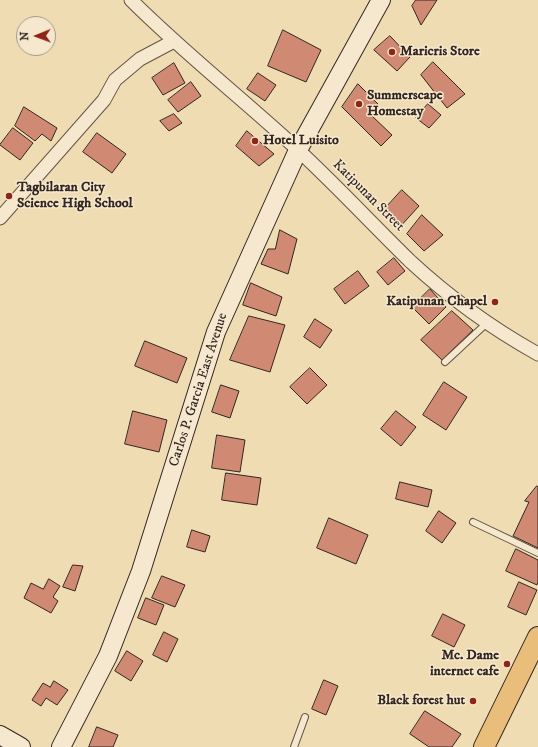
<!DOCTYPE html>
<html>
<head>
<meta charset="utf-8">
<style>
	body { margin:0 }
	#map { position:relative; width:538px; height:747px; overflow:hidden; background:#f0dcb3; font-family:"IM FELL DW Pica",serif }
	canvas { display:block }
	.north { position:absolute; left:16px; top:16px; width:40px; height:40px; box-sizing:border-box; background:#f5e8ce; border:1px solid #a79a88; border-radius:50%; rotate:269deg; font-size:11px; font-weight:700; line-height:16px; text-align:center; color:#332620 }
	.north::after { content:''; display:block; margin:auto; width:14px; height:18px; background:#8f2418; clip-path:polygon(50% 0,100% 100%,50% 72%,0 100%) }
</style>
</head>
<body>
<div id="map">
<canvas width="538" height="747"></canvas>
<div class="north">N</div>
</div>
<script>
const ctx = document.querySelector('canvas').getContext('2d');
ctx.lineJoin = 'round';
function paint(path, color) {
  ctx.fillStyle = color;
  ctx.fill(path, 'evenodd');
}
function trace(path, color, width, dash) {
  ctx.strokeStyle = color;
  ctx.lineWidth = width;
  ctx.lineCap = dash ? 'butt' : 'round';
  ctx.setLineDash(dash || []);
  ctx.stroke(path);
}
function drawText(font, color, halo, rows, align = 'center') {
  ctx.font = font + ' "IM FELL DW Pica",serif';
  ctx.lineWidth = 3;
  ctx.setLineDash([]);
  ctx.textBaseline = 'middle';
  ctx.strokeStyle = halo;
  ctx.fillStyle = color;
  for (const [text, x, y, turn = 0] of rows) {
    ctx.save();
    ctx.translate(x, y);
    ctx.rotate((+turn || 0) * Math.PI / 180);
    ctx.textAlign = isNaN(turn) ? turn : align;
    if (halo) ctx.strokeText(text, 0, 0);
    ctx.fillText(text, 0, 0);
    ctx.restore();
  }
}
const building = new Path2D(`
	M416 0H437L421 25 412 6Z
	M283 30 321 50 306 82 268 66Z
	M390 36 410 57 397 71 374 50Z
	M433 62 465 94 447 108 421 75Z
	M174 63 185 83 163 95 152 78Z
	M258 73 276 85 265 101 247 89Z
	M191 82 201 96 178 112 168 100Z
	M358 84 378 104 371 115 392 135 381 146 342 107Z
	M428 104 441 115 429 128 416 118Z
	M24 107 57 128 51 141 42 134 35 141 15 126Z
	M174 114 182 123 169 131 160 121Z
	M13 128 33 143 20 160 0 145Z
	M247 131 274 154 259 166 236 146Z
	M97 133 126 154 112 173 83 152Z
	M402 190 419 206 399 228 382 212Z
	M422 215 443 235 424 251 407 234Z
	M280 230 297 239 288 274 261 264 268 249H275Z
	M394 258 405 271 388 285 377 272Z
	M358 271 369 286 345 304 334 289Z
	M251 283 282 297 276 316 243 305Z
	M430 289 446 307 429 324 412 307Z
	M452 311 473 330 442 360 421 340Z
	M249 316 285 325 270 372 230 360Z
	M315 319 332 330 320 348 304 337Z
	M145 341 187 358 177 383 135 366Z
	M310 368 327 385 307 404 290 387Z
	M444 382 467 397 446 430 423 415Z
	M221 385 239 391 230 418 212 412Z
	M133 411 167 420 159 452 125 444Z
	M396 411 416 427 401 446 381 429Z
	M217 435 245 440 240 472 212 468Z
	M226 473 261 478 257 505 222 500Z
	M400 482 432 490 428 507 396 499Z
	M537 486 538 487V548L513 536 529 502 525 501Z
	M439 511 456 523 442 543 426 531Z
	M329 518 368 535 356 564 317 548Z
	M192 530 210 536 205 552 187 547Z
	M516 549 538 560V582L537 585 506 571Z
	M73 565 83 566 75 591 63 587Z
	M162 576 185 585 175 607 152 598Z
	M49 579 60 586 53 597 58 601 51 613 24 598 31 583 43 589Z
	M519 582 537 590 526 615 508 607Z
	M146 598 164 605 156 625 138 618Z
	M443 614 465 625 454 647 432 636Z
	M164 632 178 639 167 662 153 655Z
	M127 651 143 661 131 681 115 671Z
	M324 680 338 686 326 715 312 709Z
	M54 681 68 690 57 705 46 698 41 706 32 700 43 683 50 687Z
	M425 711 461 734 452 747H429L410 734Z
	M97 727 118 735 113 747H89Z`);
const lane = new Path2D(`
	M445 362 488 322
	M473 522 538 553
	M294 747 305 717`);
const street = new Path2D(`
	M131 0C184 53 243 99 297 149 337 186 373 225 411 262 449 297 493 329 538 354
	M0 218 104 100 115 80 140 59 174 41`);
const secondary = new Path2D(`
	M0 735 21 747
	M61 747 108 656 141 571 216 332 298 150 381 0`);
const primary = new Path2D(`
	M484 747 538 637`);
const markers = [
	[392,52,4,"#8f2418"],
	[359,104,4,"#8f2418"],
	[255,141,4,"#8f2418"],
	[9,196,4,"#8f2418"],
	[495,302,4,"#8f2418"],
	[507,664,4,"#8f2418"],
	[473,701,4,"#8f2418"]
];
const poiNames = [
	["Maricris Store",400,52],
	["Summerscape",367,96],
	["Homestay",367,112],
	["Hotel Luisito",263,141],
	["Tagbilaran City",17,188],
	["Science High School",17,204],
	["Katipunan Chapel",487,302,"right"],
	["Mc. Dame",499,656,"right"],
	["internet cafe",499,672,"right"],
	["Black forest hut",465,701,"right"]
];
const streetNames = [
	["Katipunan Street",368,196,45],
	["Carlos P. Garcia East Avenue",199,390,-72]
];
paint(building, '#d08973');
trace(building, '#332620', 1);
trace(lane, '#625445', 8);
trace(street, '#625445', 15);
trace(secondary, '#332620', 20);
trace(primary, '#332620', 22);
trace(lane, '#f5e8ce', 6);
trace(street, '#f5e8ce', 13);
trace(secondary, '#f5e8ce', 18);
trace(primary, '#e8be7a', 20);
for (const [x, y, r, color] of markers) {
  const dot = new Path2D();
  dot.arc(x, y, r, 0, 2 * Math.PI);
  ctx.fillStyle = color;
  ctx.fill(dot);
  trace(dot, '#f5e8ce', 1.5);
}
drawText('bold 14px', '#332620', '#f5e8ce', poiNames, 'left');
drawText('14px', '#332620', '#f5e8ce', streetNames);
</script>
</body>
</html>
